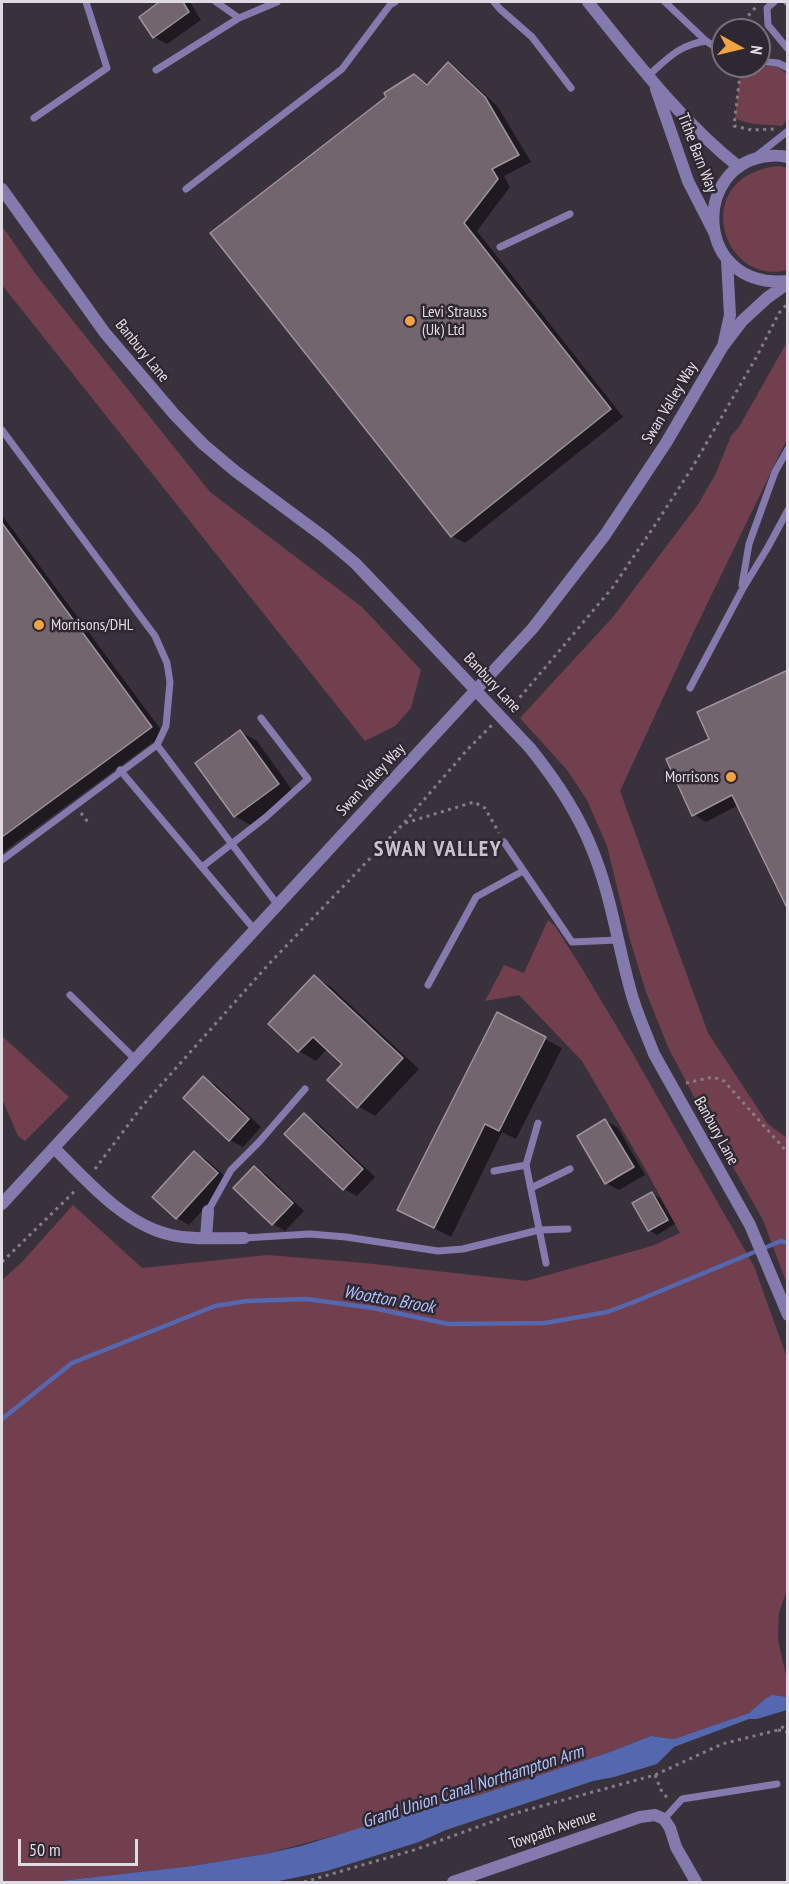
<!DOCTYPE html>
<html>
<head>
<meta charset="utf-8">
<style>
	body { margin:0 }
	#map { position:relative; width:789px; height:1884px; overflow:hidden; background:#39323d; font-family:"PT Sans Narrow",sans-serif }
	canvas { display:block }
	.frame { position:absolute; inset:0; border:3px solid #e0dbe2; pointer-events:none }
	.north { position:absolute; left:711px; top:18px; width:60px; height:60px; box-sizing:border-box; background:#2f2832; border:2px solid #767078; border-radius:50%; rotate:98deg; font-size:16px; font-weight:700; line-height:24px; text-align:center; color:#e0dbe2 }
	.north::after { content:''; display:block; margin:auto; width:21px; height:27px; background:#f3a442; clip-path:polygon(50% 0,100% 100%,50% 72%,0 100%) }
	.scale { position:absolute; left:18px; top:1839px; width:120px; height:27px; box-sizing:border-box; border:3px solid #e0dbe2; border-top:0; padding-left:8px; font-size:18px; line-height:21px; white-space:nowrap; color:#e0dbe2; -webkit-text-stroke:4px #2f2832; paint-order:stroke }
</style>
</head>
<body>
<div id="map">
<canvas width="789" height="1884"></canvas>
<div class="frame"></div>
<div class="north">N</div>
<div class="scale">50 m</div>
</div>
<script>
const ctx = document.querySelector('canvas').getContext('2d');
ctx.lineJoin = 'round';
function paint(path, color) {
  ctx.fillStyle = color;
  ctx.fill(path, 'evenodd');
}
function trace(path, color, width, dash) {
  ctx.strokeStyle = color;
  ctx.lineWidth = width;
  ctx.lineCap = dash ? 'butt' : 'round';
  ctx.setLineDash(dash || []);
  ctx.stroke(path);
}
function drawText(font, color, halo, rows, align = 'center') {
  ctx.font = font + ' "PT Sans Narrow",sans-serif';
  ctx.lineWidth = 5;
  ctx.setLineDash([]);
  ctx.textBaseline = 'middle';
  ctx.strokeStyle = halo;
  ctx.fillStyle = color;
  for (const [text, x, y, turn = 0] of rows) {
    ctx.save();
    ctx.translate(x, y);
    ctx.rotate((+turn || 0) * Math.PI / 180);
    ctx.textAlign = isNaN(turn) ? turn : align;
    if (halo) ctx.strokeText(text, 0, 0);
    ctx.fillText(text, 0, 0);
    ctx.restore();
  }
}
const green = new Path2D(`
	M741 66H776L787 74V119L782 126C766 124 750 126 735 118Z
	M779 166 788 168 787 270C721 287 688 175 779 166Z
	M2 226 34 272 210 492 362 607 421 670 411 708 395 726 365 741 2 285Z
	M787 342V439L695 629 620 791 708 1033 768 1124 787 1138V1284L763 1220 703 1114 668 1047 646 992 630 940 607 846 587 800 567 770 520 718 613 617 699 503 716 473 731 436 739 427Z
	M548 920 555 926 578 962 629 1047 754 1266 787 1358 788 1586 779 1613 778 1640 787 1679V1697L765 1699 749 1713 674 1739 651 1736 607 1753 476 1796 428 1807 366 1827 265 1854 192 1866 51 1882H2V1280L22 1262 73 1205 142 1268 267 1255 364 1263 526 1281 652 1246 680 1233 643 1165 582 1061 519 995 485 1001 504 965 524 973Z
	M2 1036 69 1097 25 1141 18 1136 2 1099Z`);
const water = new Path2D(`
	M772 1695 787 1697V1710L757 1719H749L674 1747 657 1764 614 1777 593 1781 446 1830 419 1842 327 1871 274 1882H51L192 1866 265 1854 301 1846 428 1807 476 1796 607 1753 651 1736 674 1739 749 1713 765 1699Z`);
const shadow = new Path2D(`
	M162 2H190L201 20 167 44 154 37 141 17Z
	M448 64 461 72 498 107 531 162 504 176 510 187 477 231 623 417 465 543 452 536 414 75 429 84Z
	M2 515 164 734 2 853Z
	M240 732 257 741 295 794 252 826 235 816Z
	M711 740 739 805 706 822 693 814Z
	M314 977 331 987 419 1069 375 1116 358 1106 344 1064 328 1048 316 1061 299 1051 270 1024Z
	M497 1014 562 1048 516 1139 502 1132 451 1237 399 1210Z
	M203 1078 216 1085 261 1127 243 1147 230 1140 185 1098Z
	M304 1115 317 1122 375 1177 357 1196 344 1189 286 1134Z
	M605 1120 618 1128 645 1175 619 1190 606 1183Z
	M194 1153 207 1160 230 1181 189 1225 177 1218Z
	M254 1168 267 1175 304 1211 285 1231 273 1224Z
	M652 1194 660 1198 675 1224 657 1235 649 1230Z`);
const stream = new Path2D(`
	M2 1419 72 1363 215 1306 247 1301 306 1299 373 1308 448 1324 545 1323 607 1312 634 1302 781 1241 788 1243`);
const building = new Path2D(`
	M159 2H183L189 12 153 38 139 17Z
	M448 62 485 97 519 155 492 169 498 179 464 223 611 409 451 537 210 233 386 97 384 93 414 74 427 85Z
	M2 523 152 727 2 837Z
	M788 670V910L732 795 692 816 666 759 709 739 697 712Z
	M240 730 279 784 234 817 195 763Z
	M314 975 403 1058 357 1108 327 1080 342 1064 313 1037 298 1052 268 1024Z
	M497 1012 546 1037 499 1131 485 1124 434 1228 397 1210Z
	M203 1076 249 1119 229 1141 183 1098Z
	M304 1113 363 1169 343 1190 284 1134Z
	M605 1119 634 1167 605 1184 577 1136Z
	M194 1151 218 1173 176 1219 152 1197Z
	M254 1166 293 1203 272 1225 233 1188Z
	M652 1192 668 1220 648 1231 632 1203Z`);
const path = new Path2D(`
	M745 30 747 17 756 7
	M741 66 734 126 752 130 774 129
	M509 708 522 695 613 587 653 528 692 468 757 356 779 313 788 303
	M81 813 90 825
	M405 823 474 802 485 808 499 833
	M686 1083 713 1077 724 1081 788 1153
	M95 1169 143 1105 268 965 403 824 467 750 492 725
	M2 1262 76 1190
	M778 1730 788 1732
	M655 1775 661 1790 669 1800
	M304 1882 414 1850 516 1813 655 1775 722 1744 778 1730 788 1724`);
const service = new Path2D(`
	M494 2 500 9 532 37 571 88
	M665 2 706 41 723 52
	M774 2 767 8 768 25 788 49
	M787 2H788
	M239 18 277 2
	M759 61 778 63 788 68
	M156 70 239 18 216 2
	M648 76C668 58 679 45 706 41
	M34 118 107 68 86 2
	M755 157 788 131
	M186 189 342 69 390 5 395 2
	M500 247 570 214
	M2 430 155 636 167 663 170 682 166 726 157 745 2 860
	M742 585 749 544 775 472 788 449
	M690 688 742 590 768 547 788 510
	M157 745 277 904
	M120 770 254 929
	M504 842 572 942 618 940
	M202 867 266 817 308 779 261 718
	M428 985 476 897 523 871
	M70 995 136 1060
	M538 1123 526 1165 546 1263
	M494 1171 526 1165
	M531 1188 570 1169
	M208 1211 231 1170 259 1142 305 1089
	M244 1238 310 1234 346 1237 438 1251 463 1249 539 1230 568 1229
	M664 1819 682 1799 777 1784`);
const minor = new Path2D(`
	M588 2C635 60 680 120 739 167
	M656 89 688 181 714 232
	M54 1148C87 1180 123 1224 171 1235 194 1240 221 1238 244 1238
	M206 1238 208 1211
	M453 1882 640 1817 655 1815 664 1819 670 1828 676 1847 696 1882`);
const tertiary = new Path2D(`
	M788 157C782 156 775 155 769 156 691 163 693 290 788 281
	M2 189 105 333 174 414 203 444 235 471 324 537 355 563 418 629
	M724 342 730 315 727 260
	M530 748C555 779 577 811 592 849 612 897 618 949 633 999 639 1018 647 1036 654 1054L750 1225 788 1315
	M2 1204 533 628 605 535 666 443 723 346 742 321 767 298 788 283`);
const tertiaryBridge = new Path2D(`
	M418 629 530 748`);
const markers = [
	[410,321,6,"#f3a442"],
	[39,625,6,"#f3a442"],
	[731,777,6,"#f3a442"]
];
const streetNames = [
	["Tithe Barn Way",697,153,69],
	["Banbury Lane",142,351,51],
	["Swan Valley Way",670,403,-59],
	["Banbury Lane",492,683,47],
	["Swan Valley Way",371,780,-47],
	["Banbury Lane",716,1131,61],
	["Towpath Avenue",553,1830,-19]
];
const poiNames = [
	["Levi Strauss",422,312],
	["(Uk) Ltd",422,330],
	["Morrisons/DHL",51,625],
	["Morrisons",719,777,"right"]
];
const waterNames = [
	["Wootton Brook",389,1300,10],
	["Grand Union Canal Northampton Arm",473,1787,-18]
];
const districtNames = [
	["SWAN VALLEY",438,850]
];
paint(green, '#723f4f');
paint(water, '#5567ae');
paint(shadow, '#0007');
trace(stream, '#5567ae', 4.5);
paint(building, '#72656d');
trace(building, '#9f929b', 1.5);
trace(path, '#847e87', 3, [3, 4.5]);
trace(service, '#847aad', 7);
trace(minor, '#847aad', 12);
trace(tertiary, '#847aad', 12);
trace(tertiaryBridge, '#847aad', 12);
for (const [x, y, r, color] of markers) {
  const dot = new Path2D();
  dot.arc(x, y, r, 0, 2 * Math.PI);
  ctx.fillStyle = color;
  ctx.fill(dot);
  trace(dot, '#2f2832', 2);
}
drawText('16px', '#e0dbe2', '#2f2832', streetNames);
drawText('16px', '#e0dbe2', '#2f2832', poiNames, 'left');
drawText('italic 18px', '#aec0fb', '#2f2832', waterNames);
ctx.letterSpacing = '1.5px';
drawText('bold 22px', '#cac1ce', '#2f2832', districtNames);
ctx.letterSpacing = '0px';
</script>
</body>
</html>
